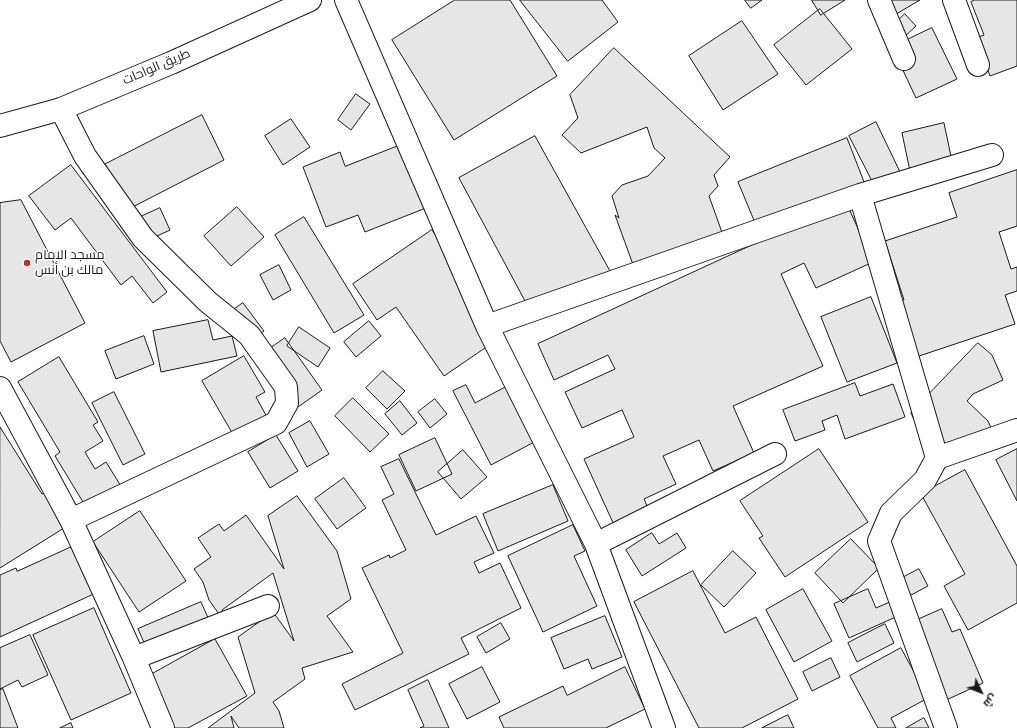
<!DOCTYPE html>
<html>
<head>
<meta charset="utf-8">
<style>
	body { margin:0 }
	#map { position:relative; width:1017px; height:728px; overflow:hidden; background:#fff; font-family:Overpass,Cairo,sans-serif }
	canvas { display:block }
	.north { position:absolute; left:961px; top:672px; width:40px; height:40px; -webkit-text-stroke:3px #fff; paint-order:stroke; rotate:133deg; font-size:11px; font-weight:700; line-height:16px; text-align:center; color:#1a1a1a }
	.north::after { content:''; display:block; margin:auto; width:14px; height:18px; background:#1a1a1a; clip-path:polygon(50% 0,100% 100%,50% 72%,0 100%) }
</style>
</head>
<body>
<div id="map">
<canvas width="1017" height="728"></canvas>
<div class="north">ش</div>
</div>
<script>
const ctx = document.querySelector('canvas').getContext('2d');
ctx.lineJoin = 'round';
function paint(path, color) {
  ctx.fillStyle = color;
  ctx.fill(path, 'evenodd');
}
function trace(path, color, width, dash) {
  ctx.strokeStyle = color;
  ctx.lineWidth = width;
  ctx.lineCap = dash ? 'butt' : 'round';
  ctx.setLineDash(dash || []);
  ctx.stroke(path);
}
function drawText(font, color, halo, rows, align = 'center') {
  ctx.font = font + ' Overpass,Cairo,sans-serif';
  ctx.lineWidth = 3;
  ctx.setLineDash([]);
  ctx.textBaseline = 'middle';
  ctx.strokeStyle = halo;
  ctx.fillStyle = color;
  for (const [text, x, y, turn = 0] of rows) {
    ctx.save();
    ctx.translate(x, y);
    ctx.rotate((+turn || 0) * Math.PI / 180);
    ctx.textAlign = isNaN(turn) ? turn : align;
    if (halo) ctx.strokeText(text, 0, 0);
    ctx.fillText(text, 0, 0);
    ctx.restore();
  }
}
const building = new Path2D(`
	M455 0H510L557 76 454 140 392 40Z
	M520 0H602L618 22 568 61Z
	M745 0H762L751 8Z
	M812 0H845L821 15Z
	M874 0H920L886 20Z
	M975 0H1017V66L990 76 976 38 984 35 971 2Z
	M820 9 852 49 806 85 774 45Z
	M905 14 916 26 902 39 890 28Z
	M742 21 778 74 723 110 689 56Z
	M932 28 957 79 916 98 892 47Z
	M614 48 730 157 714 175 718 186 709 196 724 238 635 270 615 215 619 218 612 196 622 185 648 176 665 158 654 148 647 127 581 153 562 135 578 118 570 95Z
	M356 94 370 104 351 130 338 120Z
	M202 115 224 160 117 215 94 170Z
	M291 119 310 147 283 165 265 136Z
	M876 122 901 174 875 187 849 136Z
	M944 123 953 166 911 176 902 133Z
	M535 136 610 271 532 314 459 178Z
	M847 138 866 187 758 230 738 182Z
	M406 143 431 206 365 232 358 215 326 227 303 167 340 152 345 166Z
	M71 165 167 292 153 303 132 276 121 285 71 218 55 230 29 196Z
	M1017 170V226L999 232 1011 269 1017 267V291L1005 295 1015 324 913 358 895 302 904 300 885 241 957 217 949 193Z
	M21 200 85 323 11 362 0 341V203Z
	M846 202 873 262 816 288 804 263 781 274 823 366 733 406 754 453 713 471 699 440 663 456 676 484 644 499 653 519 614 525 584 459 634 437 622 410 582 428 565 392 615 369 608 355 554 380 538 344Z
	M237 207 264 237 231 266 204 236Z
	M160 208 170 230 146 241 136 219Z
	M304 217 364 315 334 333 275 235Z
	M432 230 504 335 444 376 396 307 377 320 353 284Z
	M279 265 291 290 273 300 260 275Z
	M871 297 897 363 847 382 821 317Z
	M243 303 264 331 245 344 225 316Z
	M208 320 213 340 232 336 237 356 161 372 153 331Z
	M369 321 381 336 356 357 344 342Z
	M299 327 330 348 318 367 287 346Z
	M144 336 154 364 116 379 105 351Z
	M285 338 322 390 298 407 261 355Z
	M978 343 992 355 1003 380 973 394 967 401 988 421 995 437 935 465 911 413Z
	M244 356 265 392 256 397 267 417 234 436 202 381Z
	M59 357 98 422 93 425 103 441 85 452 95 469 106 462 129 499 94 520 55 456 60 452 18 382Z
	M383 371 405 391 387 409 366 388Z
	M855 383 860 396 893 384 905 417 845 439 837 415 822 421 825 430 795 441 783 410Z
	M466 385 475 403 507 386 536 441 491 465 453 391Z
	M114 392 145 454 123 465 92 403Z
	M353 398 389 434 370 452 335 416Z
	M435 399 447 414 430 428 418 412Z
	M400 401 417 423 402 435 385 414Z
	M310 421 329 454 307 467 289 433Z
	M0 427 42 494 50 489 72 523 0 568Z
	M276 435 298 471 270 488 248 452Z
	M435 438 452 474 416 491 399 455Z
	M819 449 868 522 785 577 759 538 763 536 740 501Z
	M1017 449V501L996 460Z
	M463 450 487 477 461 499 438 472Z
	M399 459 436 535 476 516 494 553 474 562 479 573 500 563 521 608 461 638 469 654 355 710 342 684 403 653 362 568 389 555 390 558 406 550 382 500 394 494 381 467Z
	M965 470 1017 566V603L968 630 944 586 965 574 921 494Z
	M344 478 366 508 337 529 315 499Z
	M553 485 568 521 498 551 483 514Z
	M297 496 337 551 351 599 327 616 353 652 302 668 305 679 273 702 279 711 284 728H239L231 716 234 728H208L255 693 238 637 273 612 294 641 273 573 222 610 226 624 209 600 203 582 194 569 211 557 198 538 219 524 224 531 246 515 284 569 268 516Z
	M140 511 186 581 139 612 93 542Z
	M573 525 585 551 574 556 597 606 543 632 508 556Z
	M652 533 659 544 677 533 686 548 642 576 626 550Z
	M851 539 879 568 843 603 815 573Z
	M76 545 98 592 0 637V575L16 568 17 571Z
	M733 551 756 573 724 607 701 585Z
	M919 569 928 586 898 602 889 585Z
	M693 571 725 633 756 617 798 699 742 728H699L634 602Z
	M803 589 832 641 794 662 766 610Z
	M868 589 876 608 892 601 898 616 849 638 834 604Z
	M201 602 214 631 151 658 138 629Z
	M94 608 131 693 71 720 33 635Z
	M942 609 952 632 960 629 983 683 942 702 908 624Z
	M605 616 622 657 592 669 588 659 564 669 551 638Z
	M501 623 510 639 486 653 477 637Z
	M885 624 894 643 857 662 848 643Z
	M30 635 48 675 22 687 18 680 0 689V648Z
	M215 639 247 696 188 728H172L145 678Z
	M901 648 928 698 891 718 896 728H878L850 676Z
	M831 658 840 677 812 691 803 672Z
	M482 667 500 702 467 719 449 684Z
	M625 667 645 709 606 728H504L499 717 563 686 567 695Z
	M428 680 449 728H420L424 726 408 690Z
	M3 689 18 728H0V690Z
	M788 715 794 728H762Z
	M924 718 929 728H906Z
	M71 723 73 728H60Z`);
const street = new Path2D(`
	M346 0 487 326 596 544 664 728
	M879 0 904 59
	M954 0 978 65
	M61 109 85 156 143 238 208 302 249 335 286 387 287 403 276 423 71 520
	M860 195 937 458 925 480 891 513 879 541 946 728
	M487 326 860 195 992 155
	M0 388 71 520 134 658 163 728
	M937 458 1017 430
	M596 544 775 454
	M134 658 268 606`);
const primary = new Path2D(`
	M0 126 61 109 171 63 310 0`);
const markers = [
	[27,263,4,"#c62828"]
];
const streetNames = [
	["طريق الواحات",157,68,-23]
];
const poiNames = [
	["مسجد الإمام",35,256],
	["مالك بن أنس",35,271]
];
paint(building, '#e6e6e6');
trace(building, '#1a1a1a', 1);
trace(street, '#1a1a1a', 24);
trace(primary, '#1a1a1a', 24);
trace(street, '#fff', 22);
trace(primary, '#fff', 22);
for (const [x, y, r, color] of markers) {
  const dot = new Path2D();
  dot.arc(x, y, r, 0, 2 * Math.PI);
  ctx.fillStyle = color;
  ctx.fill(dot);
  trace(dot, '#fff', 1.5);
}
drawText('13px', '#1a1a1a', '#fff', streetNames);
drawText('13px', '#1a1a1a', '#fff', poiNames, 'left');
</script>
</body>
</html>
